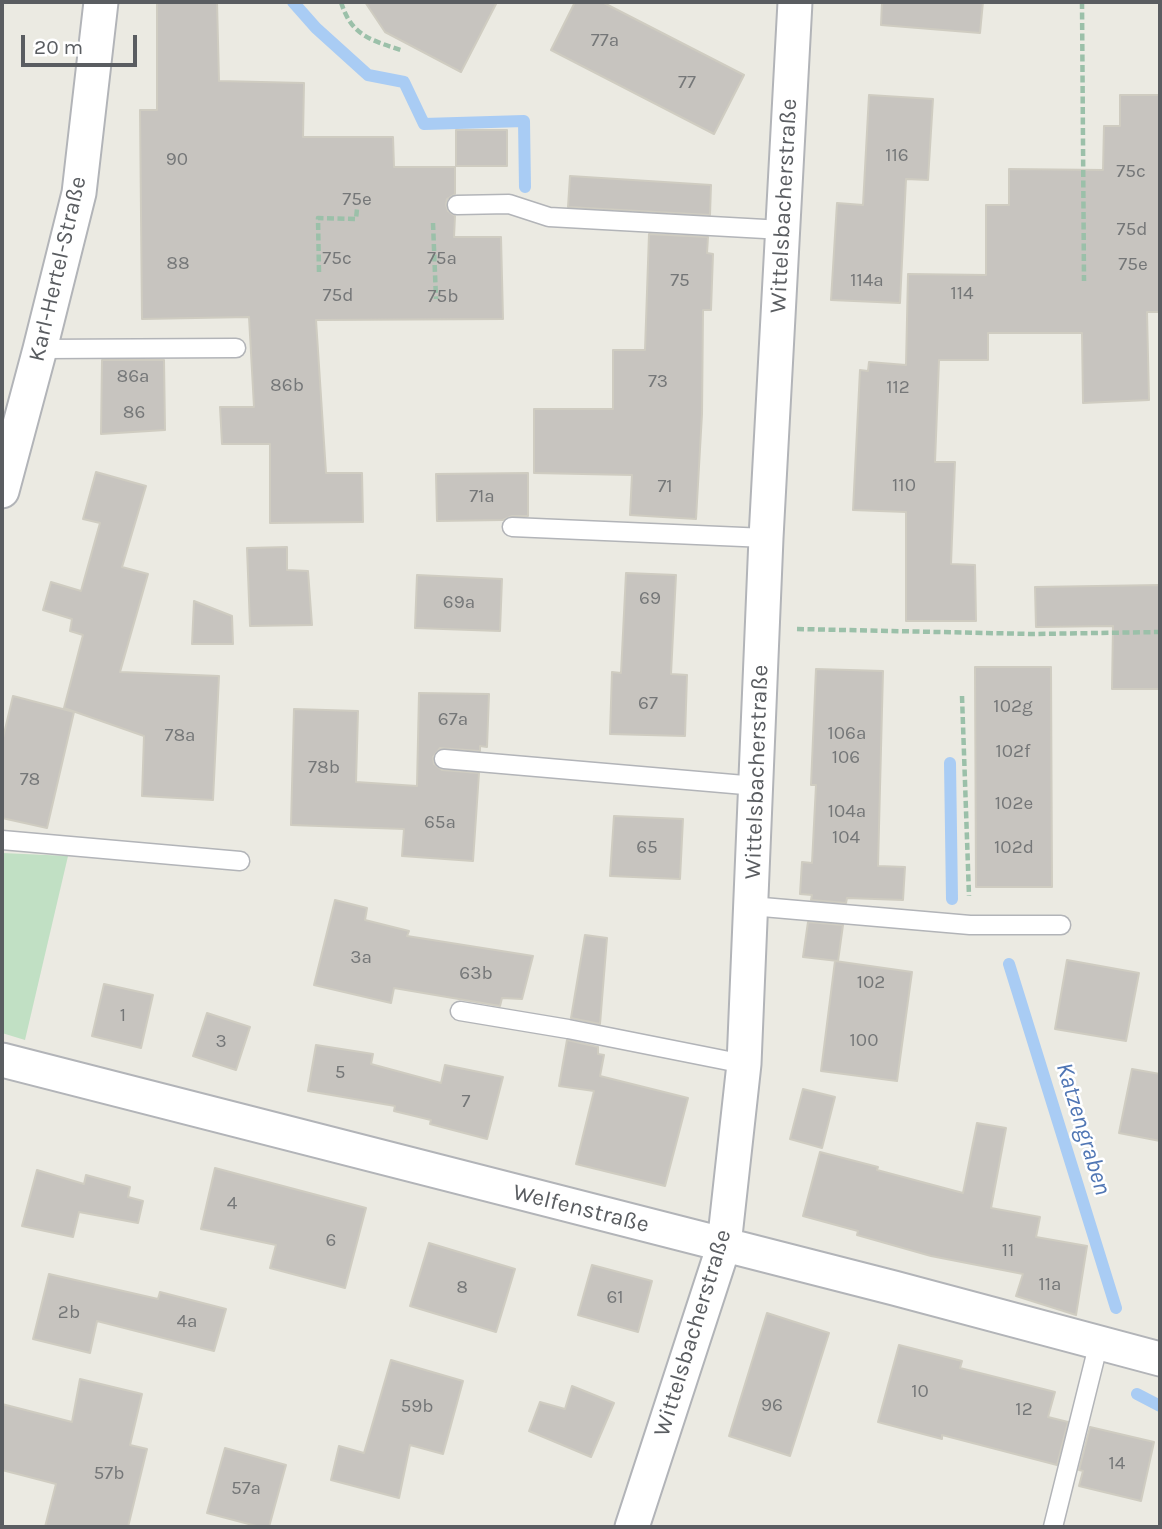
<!DOCTYPE html>
<html>
<head>
<meta charset="utf-8">
<style>
	body { margin:0 }
	#map { position:relative; width:1162px; height:1529px; overflow:hidden; background:#ebeae2; font-family:Karla,sans-serif }
	canvas { display:block }
	.frame { position:absolute; inset:0; border:4px solid #5a5d61; pointer-events:none }
	.scale { position:absolute; left:21px; top:35px; width:116px; height:32px; box-sizing:border-box; border:4px solid #5a5d61; border-top:0; padding-left:9px; font-size:21px; line-height:24px; white-space:nowrap; color:#5a5d61; -webkit-text-stroke:5px #fff; paint-order:stroke }
</style>
</head>
<body>
<div id="map">
<canvas width="1162" height="1529"></canvas>
<div class="frame"></div>
<div class="scale">20 m</div>
</div>
<script>
const ctx = document.querySelector('canvas').getContext('2d');
ctx.lineJoin = 'round';
function paint(path, color) {
  ctx.fillStyle = color;
  ctx.fill(path, 'evenodd');
}
function trace(path, color, width, dash) {
  ctx.strokeStyle = color;
  ctx.lineWidth = width;
  ctx.lineCap = dash ? 'butt' : 'round';
  ctx.setLineDash(dash || []);
  ctx.stroke(path);
}
function drawText(font, color, halo, rows, align = 'center') {
  ctx.font = font + ' Karla,sans-serif';
  ctx.lineWidth = 5;
  ctx.setLineDash([]);
  ctx.textBaseline = 'middle';
  ctx.strokeStyle = halo;
  ctx.fillStyle = color;
  for (const [text, x, y, turn = 0] of rows) {
    ctx.save();
    ctx.translate(x, y);
    ctx.rotate((+turn || 0) * Math.PI / 180);
    ctx.textAlign = isNaN(turn) ? turn : align;
    if (halo) ctx.strokeText(text, 0, 0);
    ctx.fillText(text, 0, 0);
    ctx.restore();
  }
}
const green = new Path2D(`
	M2 853 68 856 25 1040 2 1033Z`);
const stream = new Path2D(`
	M293 2 316 28 368 75 404 82 424 124 524 121 525 187
	M950 763 952 899
	M1009 964 1116 1308
	M1137 1394 1160 1406`);
const building = new Path2D(`
	M157 2H217L219 81 304 83 303 137H393L394 167H455V194L447 199 446 205 448 211 455 216 454 237H501L503 319 316 320 326 473H362L363 522 270 523V444H222L220 407H254L249 317 142 319 140 110H157Z
	M365 2H497L461 72 385 32Z
	M575 2H602L744 75 714 134 551 50Z
	M882 2H983L980 33 881 25Z
	M869 95 933 99 928 180 906 179 900 303 831 300 837 203 863 205Z
	M1120 95H1160V312H1147L1149 400 1083 403 1082 333H988V360H939L935 462H955L951 564 975 565 976 621H906V512L853 510 860 370 868 371 869 362 906 365 908 274 986 275V205H1009V169L1103 170 1104 126H1120Z
	M456 130H507V166H456Z
	M570 176 711 185 710 215 568 207Z
	M649 234 708 237 707 253 713 254 711 310H703L702 414 696 519 630 515 632 475 534 473V409H613V350H645Z
	M102 360H164L165 430 101 434Z
	M96 472 146 486 122 567 148 574 120 672 219 676 213 800 142 796 144 736 64 708 83 635 70 631 72 619 43 610 51 582 81 591 100 523 83 519Z
	M528 473V516H512L503 520 437 521 436 474Z
	M287 547V570L308 571 312 625 250 626 247 548Z
	M626 573 676 575 671 674 687 675 685 736 610 734 612 672 621 673Z
	M417 575 502 579 500 631 415 628Z
	M1160 585V689H1112L1113 626 1036 627 1035 587Z
	M194 601 232 616 233 644H192Z
	M975 667H1051L1052 887H976Z
	M816 669 883 671 878 866 905 867 903 900 847 898 846 903 811 900 812 895 800 894 802 862 812 863 816 785H811Z
	M419 693 489 694 487 747 480 746V751L440 748 433 757 434 764 442 770 479 773 473 861 402 856 404 829 291 825 294 709 358 711 356 782 417 786Z
	M13 696 74 712 47 828 2 818V742Z
	M614 816 683 819 680 879 610 876Z
	M335 900 367 908 365 920 409 931 407 936 533 956 522 999 502 998 500 1006 394 988 391 1003 314 985Z
	M808 922 843 925 838 961 803 957Z
	M585 935 607 938 600 1024 571 1018Z
	M1067 960 1139 973 1126 1041 1055 1029Z
	M835 961 912 972 897 1081 821 1071Z
	M104 984 153 995 141 1048 92 1036Z
	M207 1013 250 1027 236 1070 193 1056Z
	M567 1040 598 1047V1054L604 1055 600 1076 688 1098 665 1186 576 1164 594 1091 559 1086Z
	M316 1045 373 1054 371 1064 441 1083 445 1065 503 1077 487 1139 430 1124 431 1120 394 1111 395 1106 308 1091Z
	M1132 1069 1160 1074V1141L1119 1133Z
	M803 1089 835 1097 822 1148 790 1139Z
	M977 1123 1006 1128 991 1208 1040 1217 1036 1237 1087 1246 1076 1315 1016 1296 1023 1274 931 1256 857 1235 858 1231 803 1216 820 1152 878 1167 877 1170 963 1193Z
	M215 1168 366 1208 345 1288 270 1268 276 1245 201 1229Z
	M37 1170 84 1184 86 1175 130 1187 128 1197 143 1201 138 1223 79 1212 73 1237 22 1226Z
	M429 1243 515 1269 496 1332 410 1306Z
	M592 1265 652 1281 638 1332 578 1315Z
	M49 1274 158 1299 160 1292 226 1309 214 1351 97 1321 90 1353 33 1339Z
	M767 1313 829 1333 790 1456 729 1436Z
	M899 1345 962 1361 960 1368 1055 1392 1048 1417 1068 1422 1057 1465 942 1435V1439L878 1422Z
	M391 1360 463 1381 443 1454 410 1445 399 1498 331 1480 339 1446 364 1453Z
	M80 1379 142 1394 130 1445 147 1449 128 1527H45L56 1484 2 1470V1404L72 1422Z
	M572 1386 614 1403 591 1457 529 1431 540 1402 565 1409Z
	M1090 1427 1154 1442 1141 1501 1079 1486 1083 1471 1079 1470Z
	M225 1448 286 1465 269 1527H260L207 1513Z`);
const path = new Path2D(`
	M341 2C351 35 370 40 401 50
	M1082 2 1084 281
	M433 223 436 299
	M319 272 318 218 356 219 357 209
	M797 629 1033 634 1160 632
	M962 696 969 896`);
const lane = new Path2D(`
	M457 205 509 204 549 217 783 230
	M40 349 236 348
	M512 527 766 538
	M444 759 756 786
	M2 840 240 861
	M751 906 970 925H1061
	M460 1011 568 1029 744 1064
	M1053 1527 1099 1342`);
const street = new Path2D(`
	M2 491 40 349 79 193 101 2
	M2 1060 894 1288 1160 1359
	M632 1527 724 1245 744 1064 766 538 795 2`);
const numberNames = [
	["77a",605,41],
	["77",687,83],
	["116",897,156],
	["90",177,160],
	["75c",1131,172],
	["75e",357,200],
	["75d",1132,230],
	["75c",337,259],
	["75a",442,259],
	["88",178,264],
	["75e",1133,265],
	["75",680,281],
	["114a",867,281],
	["114",962,294],
	["75d",338,296],
	["75b",443,297],
	["86a",133,377],
	["73",658,382],
	["86b",287,386],
	["112",898,388],
	["86",134,413],
	["110",904,486],
	["71",665,487],
	["71a",482,497],
	["69",650,599],
	["69a",459,603],
	["67",648,704],
	["102g",1013,707],
	["67a",453,720],
	["106a",847,734],
	["78a",180,736],
	["102f",1013,752],
	["106",846,758],
	["78b",324,768],
	["78",30,780],
	["102e",1014,804],
	["104a",847,812],
	["65a",440,823],
	["104",846,838],
	["65",647,848],
	["102d",1014,848],
	["3a",361,958],
	["63b",476,974],
	["102",871,983],
	["1",123,1016],
	["100",864,1041],
	["3",221,1042],
	["5",340,1073],
	["7",466,1102],
	["4",232,1204],
	["6",331,1241],
	["11",1008,1251],
	["11a",1050,1285],
	["8",462,1288],
	["61",615,1298],
	["2b",69,1313],
	["4a",187,1322],
	["10",920,1392],
	["96",772,1406],
	["59b",417,1407],
	["12",1024,1410],
	["14",1117,1464],
	["57b",109,1474],
	["57a",246,1489]
];
const streetNames = [
	["Wittelsbacherstraße",784,206,-87],
	["Karl-Hertel-Straße",58,269,-77],
	["Wittelsbacherstraße",757,772,-88],
	["Welfenstraße",581,1209,14],
	["Wittelsbacherstraße",693,1333,-73]
];
const waterNames = [
	["Katzengraben",1083,1129,73]
];
paint(green, '#c1e0c4');
trace(stream, '#a9ccf4', 12);
paint(building, '#c7c4bf');
trace(building, '#cfccc1', 2);
trace(lane, '#b2b4b8', 21);
trace(street, '#b2b4b8', 37);
trace(path, '#9bc0a9', 4.5, [7, 3.5]);
trace(lane, '#fff', 18);
trace(street, '#fff', 33);
drawText('19px', '#757778', null, numberNames);
drawText('23px', '#5a5d61', '#fff', streetNames);
drawText('italic 24px', '#5076b4', '#fff', waterNames);
</script>
</body>
</html>
